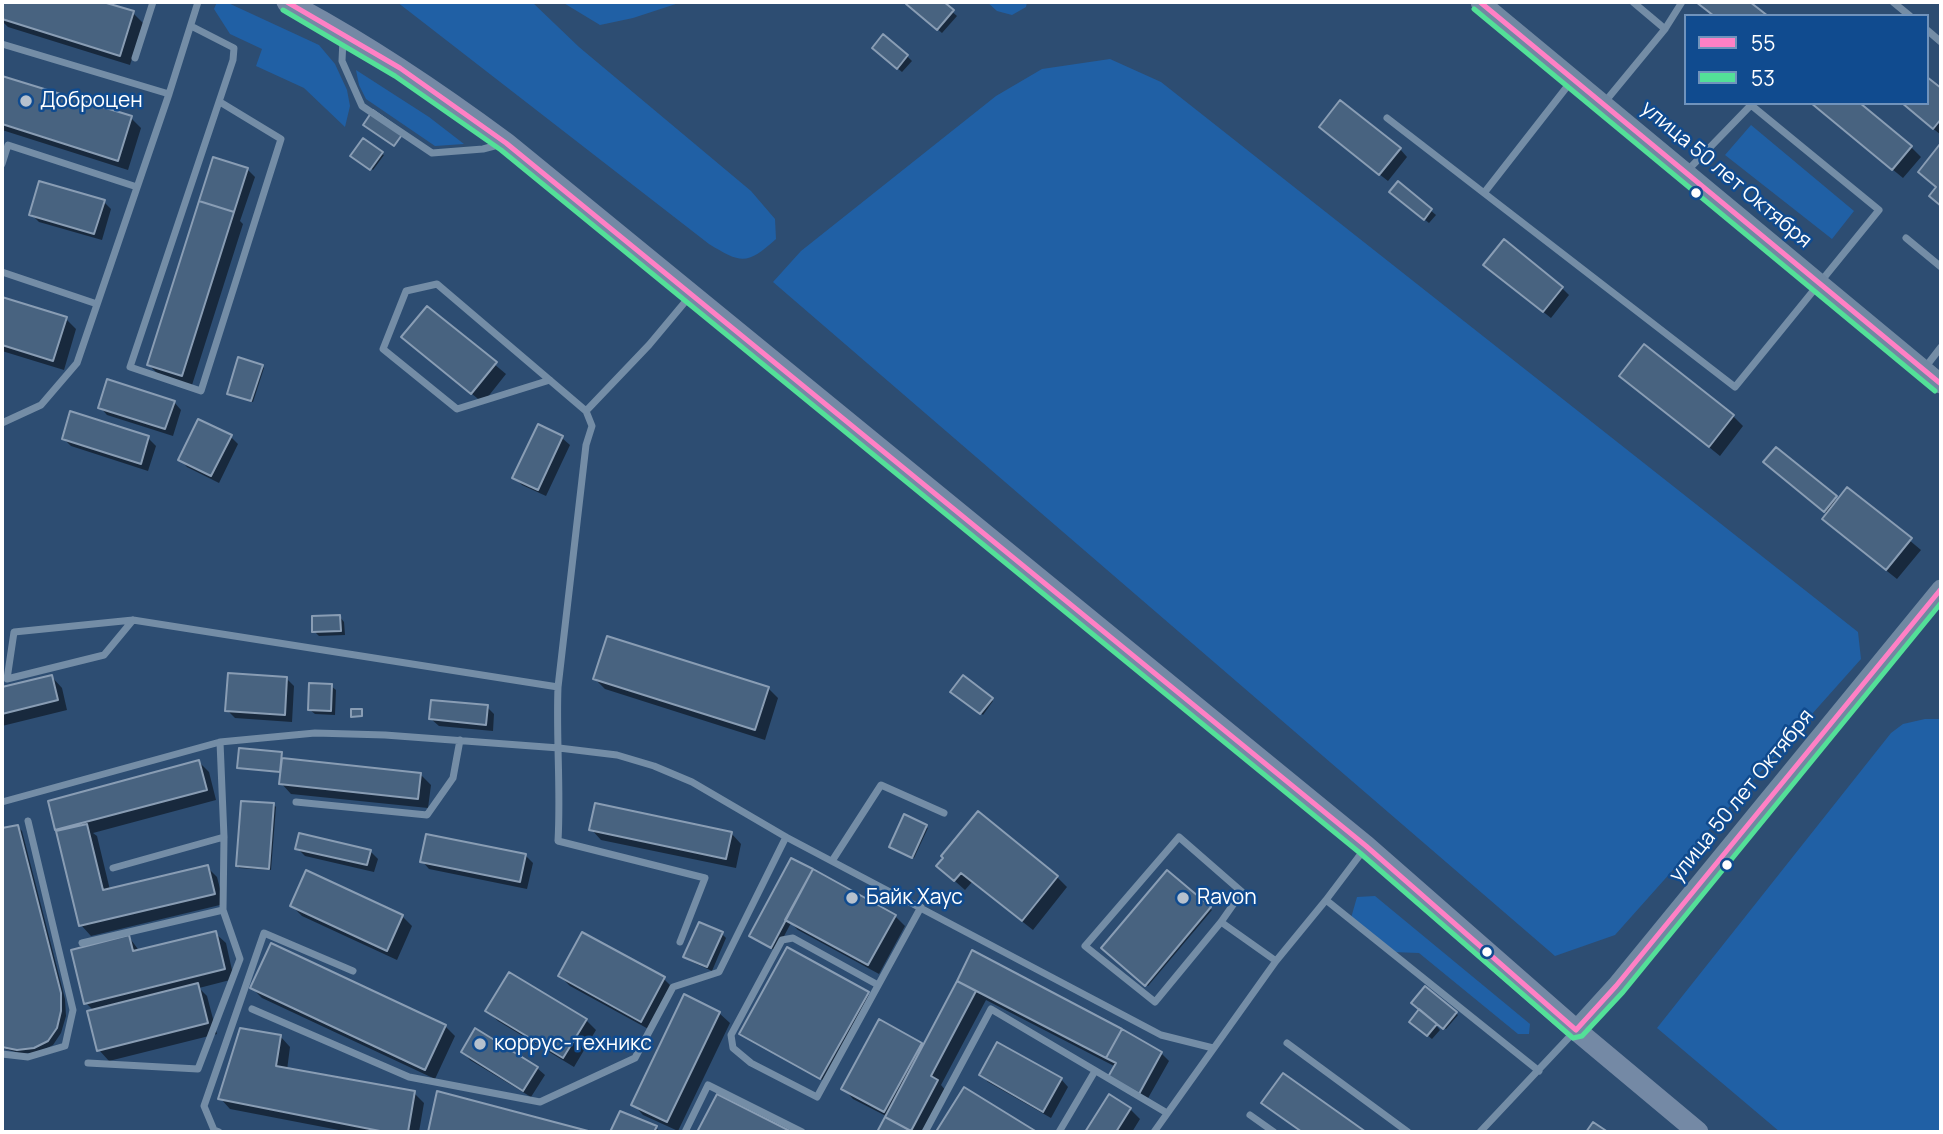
<!DOCTYPE html>
<html>
<head>
<meta charset="utf-8">
<style>
	body { margin:0 }
	#map { position:relative; width:1943px; height:1134px; overflow:hidden; background:#2d4d72; font-family:Manrope,sans-serif }
	canvas { display:block }
	.frame { position:absolute; inset:0; border:4px solid #fff; pointer-events:none }
	.legend { position:absolute; left:1684px; top:14px; width:245px; height:91px; box-sizing:border-box; background:#104b8f; border:2px solid #7093bc; margin:0; padding:9px 12px; list-style:none; font-size:21px; color:#fff }
	.legend li { display:flex; align-items:center; gap:14px; height:35px }
	.legend b { width:35px; border:2px solid #7093bc }
</style>
</head>
<body>
<div id="map">
<canvas width="1943" height="1134"></canvas>
<div class="frame"></div>
<ul class="legend">
<li><b style="height:9px;background:#ff80c5"></b>55</li>
<li><b style="height:9px;background:#53e098"></b>53</li>
</ul>
</div>
<script>
const ctx = document.querySelector('canvas').getContext('2d');
ctx.lineJoin = 'round';
function paint(path, color) {
  ctx.fillStyle = color;
  ctx.fill(path, 'evenodd');
}
function trace(path, color, width, dash) {
  ctx.strokeStyle = color;
  ctx.lineWidth = width;
  ctx.lineCap = dash ? 'butt' : 'round';
  ctx.setLineDash(dash || []);
  ctx.stroke(path);
}
function drawText(font, color, halo, rows, align = 'center') {
  ctx.font = font + ' Manrope,sans-serif';
  ctx.lineWidth = 5;
  ctx.setLineDash([]);
  ctx.textBaseline = 'middle';
  ctx.strokeStyle = halo;
  ctx.fillStyle = color;
  for (const [text, x, y, turn = 0] of rows) {
    ctx.save();
    ctx.translate(x, y);
    ctx.rotate((+turn || 0) * Math.PI / 180);
    ctx.textAlign = isNaN(turn) ? turn : align;
    if (halo) ctx.strokeText(text, 0, 0);
    ctx.fillText(text, 0, 0);
    ctx.restore();
  }
}
const green = new Path2D(`
	M217 2H226L319 45 335 64 347 90 350 106 345 127 304 88 256 66 262 49 230 34 214 9Z
	M397 2H532L579 47 751 191 775 219 776 239C747 265 742 264 709 244Z
	M562 2H682L633 18 600 25Z
	M987 2H1027L1026 7 1012 15 997 11Z
	M1110 59 1161 82 1858 632 1861 659 1615 935 1555 956 773 282 801 251 996 96 1042 69Z
	M356 70 429 117 464 144 435 146 366 99 359 85Z
	M1751 125 1854 211 1832 239 1725 155Z
	M1925 719H1941V1132H1780L1657 1028 1891 733 1903 724Z
	M1375 896 1530 1024 1529 1034H1518L1419 953 1392 952 1351 918 1357 897Z`);
const shadow = new Path2D(`
	M2 2H97L133 13 143 23 130 65 8 27 2 21Z
	M910 2H941L957 16 942 33 913 8 908 4Z
	M879 53 907 56 912 61 902 72Z
	M2 78 131 118 141 128 128 170 2 130Z
	M1927 79 1941 90V135L1902 103H1927Z
	M1812 103 1911 147 1921 157 1903 178Z
	M1328 134 1400 149 1407 157 1388 181Z
	M382 154 384 155 373 170 354 157Z
	M247 169 255 177 240 221 243 224 192 385 159 375 149 365Z
	M1398 183 1436 215 1429 223 1396 197Z
	M104 202 111 209 102 240 39 222 31 214Z
	M1493 272 1562 288 1569 295 1551 318Z
	M2 299 66 319 76 329 64 370 2 351Z
	M427 308 506 374 483 403 403 337Z
	M262 366 264 368 253 402 231 395Z
	M1621 376 1733 416 1743 426 1720 456Z
	M174 402 181 410 173 436 107 415 100 407Z
	M72 414 148 438 156 446 148 471 71 446 64 439Z
	M539 426 562 438 570 445 546 496 522 485 514 477Z
	M231 437 238 444 219 483 187 467 180 459Z
	M1766 462 1839 501 1848 489 1921 550 1897 579 1834 529 1828 514Z
	M340 617 344 622 345 635 319 636 314 631Z
	M52 677 62 688 67 710 2 726V689Z
	M963 678 993 701 983 715 952 691Z
	M287 679 294 686 292 722 235 718 227 710Z
	M595 679 768 688 778 698 765 740 605 689Z
	M331 686 336 690 335 715 315 714 310 710Z
	M487 707 494 714 493 731 439 726 431 719Z
	M281 753 283 760 420 774 431 785 428 808 291 794 281 783 282 773 239 767Z
	M199 762 209 772 216 800 93 833 97 836 110 890 207 867 217 877 224 904 91 936 81 925 60 832 57 829Z
	M274 805 276 807 271 870 239 868 238 866Z
	M905 816 928 828 914 858 893 848Z
	M18 827 22 831 65 999 66 1016 61 1033 53 1045 39 1052 22 1054 2 1048V830Z
	M591 829 731 833 741 844 736 868 601 840Z
	M297 848 370 851 378 859 374 872 305 856Z
	M525 855 533 863 527 889 429 869 422 861Z
	M792 860 895 916 905 926 879 974 798 930 791 923 776 951 751 936Z
	M938 866 1057 877 1067 887 1033 930 972 882 965 890Z
	M1167 872 1212 910 1148 986 1103 948Z
	M292 906 402 916 412 926 397 960 302 916Z
	M215 933 226 943 234 979 199 988 207 996 217 1034 109 1061 99 1050 94 1011 86 1003 129 937 140 952Z
	M722 934 726 938 712 971 690 961 685 957Z
	M973 952 1161 1053 1169 1061 1147 1100 1118 1084 1116 1067 986 1000 941 1085 947 1092 925 1132H877L886 1116 853 1099 843 1088 921 1044 923 1046Z
	M560 976 664 979 674 989 652 1031 570 986Z
	M252 988 445 1026 455 1036 435 1079 262 998Z
	M1425 988 1458 1015 1446 1029 1434 1020 1432 1021 1440 1030 1432 1039 1416 1026Z
	M867 994 872 998 826 1082 741 1033Z
	M487 1011 586 1020 596 1030 574 1067 498 1021Z
	M719 1013 730 1023 678 1131 643 1115 633 1104Z
	M280 1036 290 1047 287 1070 414 1093 424 1103 419 1132H349L230 1109 220 1098Z
	M463 1052 537 1068 545 1075 531 1097 470 1060Z
	M981 1075 1061 1079 1068 1087 1051 1118 988 1082Z
	M1283 1076 1363 1132H1301L1263 1103Z
	M438 1093 586 1132H430Z
	M1110 1096 1130 1109 1140 1119 1132 1132H1087Z
	M621 1113 656 1128 661 1132H612Z`);
const building = new Path2D(`
	M2 2H103L134 11 120 56 2 19Z
	M908 2H944L954 10 937 30 906 4Z
	M1696 2H1750L1768 16H1714Z
	M883 34 908 55 897 69 872 48Z
	M2 76 132 116 118 161 2 124Z
	M1927 77 1941 88V119L1933 129 1902 103H1927Z
	M1340 100 1401 148 1379 175 1319 127Z
	M1811 103H1860L1912 146 1892 170Z
	M373 110 404 132 394 146 363 125Z
	M363 138 383 152 370 170 350 156Z
	M1940 144 1941 145V206L1929 196 1936 187 1918 172Z
	M213 157 248 168 234 212 199 201Z
	M39 181 105 200 94 234 29 215Z
	M1398 181 1432 209 1424 220 1389 192Z
	M199 201 234 212 182 376 147 365Z
	M1504 239 1563 287 1543 312 1483 265Z
	M2 297 67 317 53 361 2 345Z
	M427 306 497 362 471 394 401 337Z
	M1644 344 1734 415 1709 447 1619 376Z
	M238 357 263 365 251 401 227 394Z
	M107 379 175 401 165 429 98 408Z
	M70 411 149 436 141 464 62 439Z
	M198 419 232 435 211 476 178 460Z
	M538 424 563 436 538 490 512 478Z
	M1776 447 1837 496 1824 512 1763 462Z
	M1847 487 1912 538 1886 570 1822 519Z
	M340 615 341 631 312 632V616Z
	M607 636 769 687 755 730 593 679Z
	M228 673 287 677 285 715 225 711Z
	M52 675 58 700 2 714V687Z
	M963 675 993 698 980 714 950 692Z
	M309 683 332 684 331 711 308 710Z
	M431 700 488 705 486 725 429 719Z
	M351 709H362V716L351 717Z
	M239 748 282 752 280 772 237 768Z
	M282 758 421 773 418 799 279 784Z
	M199 760 207 790 55 830 48 801Z
	M241 801 274 803 269 869 236 866Z
	M595 803 732 832 726 859 589 830Z
	M978 811 1058 876 1022 921 961 873 954 881 936 866 943 858 941 856Z
	M904 814 927 825 912 858 889 847Z
	M87 824 103 890 208 865 215 894 79 926 56 831Z
	M18 825 61 993V1011L57 1028 48 1041 34 1048 17 1050 2 1047V828Z
	M299 833 371 850 367 865 295 849Z
	M426 834 526 854 520 882 420 862Z
	M791 858 813 869 771 948 749 936Z
	M813 869 896 915 868 965 785 920Z
	M306 870 403 915 387 951 290 906Z
	M1167 870 1211 907 1145 986 1101 948Z
	M699 922 723 932 707 967 683 957Z
	M216 931 225 969 84 1004 71 950 129 935 133 951Z
	M582 932 665 977 641 1022 558 976Z
	M271 943 446 1025 425 1070 250 988Z
	M787 947 869 992 820 1079 739 1034Z
	M972 950 1122 1029 1106 1058 957 981Z
	M509 972 587 1019 563 1058 485 1011Z
	M957 981 976 991 931 1076 938 1080 911 1131 885 1117Z
	M198 983 208 1023 97 1051 87 1011Z
	M1425 986 1457 1012 1443 1029 1411 1003Z
	M684 994 720 1012 667 1122 631 1105Z
	M1419 1009 1437 1024 1427 1036 1409 1022Z
	M879 1019 922 1043 884 1112 841 1089Z
	M240 1028 281 1035 276 1066 415 1091 408 1132H385L218 1099Z
	M475 1028 538 1067 523 1091 461 1052Z
	M1122 1029 1162 1052 1139 1094 1108 1077 1116 1063 1106 1058Z
	M997 1042 1062 1078 1043 1112 979 1075Z
	M1283 1073 1366 1132H1302L1261 1103Z
	M964 1087 1037 1132H941L937 1130Z
	M437 1091 592 1132H428Z
	M717 1094 792 1132H697Z
	M1109 1094 1131 1108 1116 1132H1085Z
	M620 1111 657 1126 654 1132H610Z
	M885 1117 911 1131 910 1132H877Z
	M1593 1122 1608 1132H1586Z`);
const service = new Path2D(`
	M1893 2 1910 16
	M191 26 234 48 233 60 130 367 201 391 281 139 220 102
	M1665 29 1682 2
	M1927 30 1941 42
	M343 39 342 61 362 106 432 153 483 149 502 144
	M2 44 169 94
	M135 58 153 2
	M1604 103 1665 29 1633 2
	M1387 118 1484 193 1573 79
	M2 164 8 145 137 187
	M1484 193 1735 387 1879 210 1751 105 1687 171
	M1906 238 1941 267
	M2 272 97 304
	M1924 369 1941 347
	M550 380 457 409 383 349 406 291 437 284 586 411
	M2 423 41 405 77 363 169 94 198 2
	M133 620 104 655 7 679 14 632 133 620 558 687 586 445 592 426 586 411 649 345 690 296
	M558 687C556 739 561 789 558 841L705 878 680 942
	M2 802 220 742 315 733 385 735 559 748 617 755 654 766 692 782 786 837 1161 1035 1213 1048
	M296 802 427 815 453 778 460 740
	M1179 837 1242 892 1221 922 1155 1002 1085 946Z
	M1366 847 1326 900 1539 1071
	M832 861 881 785 944 813
	M113 868 224 837
	M1221 922 1276 961
	M82 943 223 910
	M878 985 793 938 782 940 731 1035 733 1048 751 1063 817 1097 921 907
	M252 1009 409 1077 540 1102 635 1058 673 987 719 972 786 837
	M1287 1043 1408 1132
	M2 1054 28 1057 65 1046 73 1010 28 821
	M88 1063 198 1069 240 959 223 910 224 837 220 742
	M1250 1115 1274 1132
	M219 1132 214 1130 204 1106 264 933 353 971
	M685 1132 708 1085 802 1132
	M925 1132 991 1009 1167 1113
	M1059 1132 1095 1071
	M1154 1132 1276 961 1326 900
	M1480 1132 1575 1031`);
const secondary = new Path2D(`
	M1480 2 1941 384
	M1576 1030 1616 986 1941 589`);
const primary = new Path2D(`
	M287 2C365 43 436 91 506 143L1366 846 1576 1030 1698 1132`);
const bus1 = new Path2D(`
	M287 2 400 68 506 143 1366 846 1576 1030 1616 986 1941 589
	M1480 2 1941 384`);
const bus2 = new Path2D(`
	M1474 9 1935 391
	M283 10 395 76 501 150 1360 853 1573 1038 1582 1036 1623 992 1941 603`);
const markers = [
	[26,101,7,"#b6c1ce"],
	[1696,193,6,"#fff"],
	[1727,865,6,"#fff"],
	[852,898,7,"#b6c1ce"],
	[1183,898,7,"#b6c1ce"],
	[1487,952,6,"#fff"],
	[480,1044,7,"#b6c1ce"]
];
const poiNames = [
	["Доброцен",40,101],
	["Байк Хаус",866,898],
	["Ravon",1197,898],
	["коррус-техникс",494,1044]
];
const streetNames = [
	["улица 50 лет Октября",1726,175,40],
	["улица 50 лет Октября",1742,796,-51]
];
paint(green, '#2060a5');
paint(shadow, '#0007');
paint(building, '#486380');
trace(building, '#899db4', 2);
trace(service, '#748da6', 7);
trace(secondary, '#7088a2', 19);
trace(primary, '#7489a5', 21);
trace(bus1, '#ff80c5', 5);
trace(bus2, '#53e098', 5);
for (const [x, y, r, color] of markers) {
  const dot = new Path2D();
  dot.arc(x, y, r, 0, 2 * Math.PI);
  ctx.fillStyle = color;
  ctx.fill(dot);
  trace(dot, '#104b8f', 2.5);
}
drawText('21px', '#fff', '#104b8f', poiNames, 'left');
drawText('21px', '#fff', '#104b8f', streetNames);
</script>
</body>
</html>
